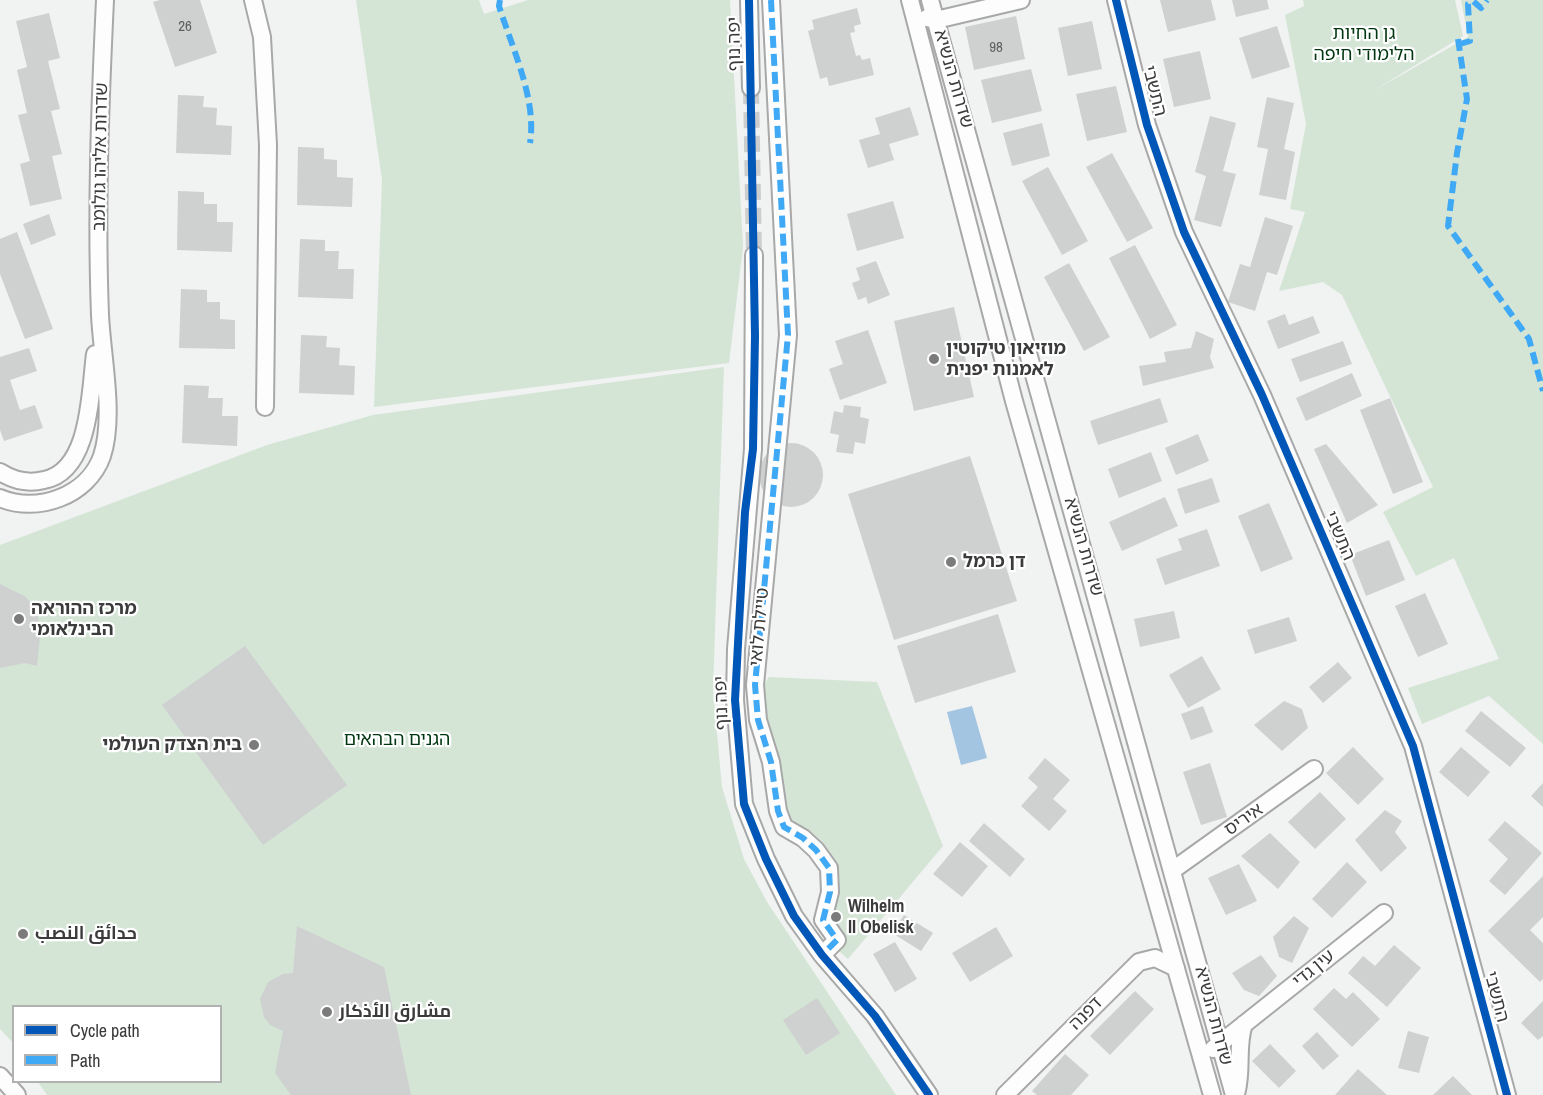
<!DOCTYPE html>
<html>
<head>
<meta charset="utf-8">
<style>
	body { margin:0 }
	#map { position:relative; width:1543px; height:1095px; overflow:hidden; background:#f1f2f2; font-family:"Archivo Narrow",sans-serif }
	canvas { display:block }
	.legend { position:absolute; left:12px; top:1005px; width:210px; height:78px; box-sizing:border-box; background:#fff; border:2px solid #b1b1b1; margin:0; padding:8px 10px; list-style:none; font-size:18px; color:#3b3b3c }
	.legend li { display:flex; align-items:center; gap:12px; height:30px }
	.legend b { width:30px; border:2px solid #b1b1b1 }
</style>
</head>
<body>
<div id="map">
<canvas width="1543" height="1095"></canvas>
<ul class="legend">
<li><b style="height:8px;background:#0057b8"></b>Cycle path</li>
<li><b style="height:8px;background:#3fa9f5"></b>Path</li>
</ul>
</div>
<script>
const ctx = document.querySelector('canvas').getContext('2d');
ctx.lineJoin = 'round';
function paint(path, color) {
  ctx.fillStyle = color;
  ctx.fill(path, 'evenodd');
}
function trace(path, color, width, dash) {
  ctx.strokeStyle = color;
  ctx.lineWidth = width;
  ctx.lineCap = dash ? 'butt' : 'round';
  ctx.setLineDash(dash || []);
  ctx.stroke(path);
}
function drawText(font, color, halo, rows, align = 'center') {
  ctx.font = font + ' "Archivo Narrow",Cairo,"Noto Sans Hebrew",sans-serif';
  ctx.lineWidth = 4.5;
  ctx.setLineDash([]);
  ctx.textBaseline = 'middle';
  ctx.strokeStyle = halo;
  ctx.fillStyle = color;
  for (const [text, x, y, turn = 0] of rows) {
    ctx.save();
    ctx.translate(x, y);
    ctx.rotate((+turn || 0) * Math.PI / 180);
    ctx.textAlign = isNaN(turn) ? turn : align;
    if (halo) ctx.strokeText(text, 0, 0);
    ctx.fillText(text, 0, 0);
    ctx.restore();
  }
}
const green = new Path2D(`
	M356 0H479L484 14 528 0H730L743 247 729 363 374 407 382 180Z
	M1303 0H1455L1463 36 1373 91 1468 37 1461 0H1543V744L1489 696 1422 724 1408 688 1499 659 1454 558 1416 576 1383 512 1433 487 1342 295 1323 282 1279 291 1305 212 1290 209 1306 124 1285 15 1304 6Z
	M724 367 713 690 722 787 744 859 767 902 896 1095H47L38 1082H220V1006H14L13 1043 0 1029V545L267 445 373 415Z
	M769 677 877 682 943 846 848 959C809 927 845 911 838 875 831 846 795 835 785 808 778 778 750 700 769 677Z`);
const water = new Path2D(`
	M972 706 987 758 961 765 947 712Z`);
const building = new Path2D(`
	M160 0H200L217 53 175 67 153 2Z
	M1160 0H1211L1216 20 1168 32Z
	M1232 0H1267L1269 9 1236 17Z
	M857 8 861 24 854 26 855 32 850 33 856 56 860 55 862 60 870 58 874 75 829 86 827 77 820 79 808 31 814 29 812 20Z
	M49 13 60 58 48 61 60 109 51 111 62 154 52 156 62 199 30 206 20 164 30 161 18 115 27 113 17 70 27 67 16 21Z
	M1016 16 1025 59 974 70 965 27Z
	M1092 21 1102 69 1068 76 1058 28Z
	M1277 26 1290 67 1252 79 1239 38Z
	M1200 51 1211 99 1174 107 1163 59Z
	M1031 69 1042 111 992 123 981 80Z
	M1116 86 1127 132 1087 141 1076 94Z
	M178 95 204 96 203 107 217 108 216 125 232 126 231 155 176 153Z
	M1267 97 1294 103 1284 149 1295 152 1286 200 1259 195 1268 149 1257 147Z
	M910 107 919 135 889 144 894 160 868 168 859 140 880 134 875 118Z
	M1210 116 1236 123 1223 171 1236 174 1221 227 1194 220 1206 176 1195 172Z
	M1042 123 1050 156 1012 166 1003 133Z
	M298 147 324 148V159L337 160V177L353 178 352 207 297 205Z
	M1112 153 1153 228 1127 242 1086 167Z
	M1048 167 1088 241 1062 255 1022 181Z
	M178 191 204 192V204H217V222H233L232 252 177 250Z
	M893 201 904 238 857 251 847 214Z
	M49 214 56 235 31 245 23 224Z
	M1265 217 1293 226 1277 275 1267 272 1255 311 1228 302 1240 264 1250 267Z
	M17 232 53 329 25 339 0 274V239Z
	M300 239 325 240V251H339L338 269H354L353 299 298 297Z
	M1135 245 1177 325 1150 339 1109 258Z
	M876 261 890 295 868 304 866 297 858 300 852 283 860 280 856 268Z
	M1069 263 1110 337 1084 351 1044 277Z
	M181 289 207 290V302H220V319L235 320V349L179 348Z
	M954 307 974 397 914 411 894 321Z
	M1285 314 1289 325 1313 316 1320 333 1278 349 1267 321Z
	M868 330 887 383 840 400 829 369 843 364 835 341Z
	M1196 331 1214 339 1210 357 1214 368 1143 386 1139 366 1166 362 1164 352 1191 348Z
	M301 335 327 336 326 347 340 348 339 365 355 366 354 395 299 393Z
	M1343 341 1352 364 1300 382 1291 359Z
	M29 348 37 371 10 380 20 410 35 405 43 428 4 441 0 430V357Z
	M1352 373 1362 396 1306 421 1296 398Z
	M184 385 209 386 208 398H223L222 416H238L237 446 182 443Z
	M1160 398 1168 422 1098 445 1090 421Z
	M1390 398 1423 482 1393 494 1360 410Z
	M844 405 861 407 860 417 869 419 865 444 855 442 853 454 836 452 839 435 830 433 834 411 843 413Z
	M1198 434 1209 461 1176 475 1165 448Z
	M759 475a32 32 0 1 1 64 0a32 32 0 1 1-64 0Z
	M1326 444 1378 505 1347 523 1314 449Z
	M1151 452 1162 481 1119 498 1108 469Z
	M970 456 1017 601 894 640 848 494Z
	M1212 478 1220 502 1185 514 1177 489Z
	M1165 497 1178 526 1122 551 1109 522Z
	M1269 503 1293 559 1261 572 1238 516Z
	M1207 529 1220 566 1165 585 1156 559 1182 550 1178 539Z
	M1389 540 1405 580 1366 596 1350 555Z
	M0 584 26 597 36 611 41 627 37 666 25 663 0 668Z
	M1425 593 1448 644 1418 657 1395 606Z
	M1174 611 1180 638 1140 647 1134 619Z
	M998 614 1016 672 915 703 897 646Z
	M1289 617 1297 641 1255 654 1247 630Z
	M245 646 347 785 263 845 162 705Z
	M1202 656 1221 689 1188 708 1169 675Z
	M1338 662 1352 678 1323 703 1309 687Z
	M1284 701 1302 709 1308 728 1282 751 1254 725Z
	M1203 706 1213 732 1191 740 1181 714Z
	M1481 711 1526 748 1510 767 1465 731Z
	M1353 747 1384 779 1358 805 1326 773Z
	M1461 747 1490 772 1468 797 1439 772Z
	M1045 758 1070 780 1053 799 1067 811 1049 831 1021 806 1038 787 1028 778Z
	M1210 763 1227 817 1201 825 1183 772Z
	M1543 783V807L1531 796Z
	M1320 792 1346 819 1315 849 1288 822Z
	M1385 810 1402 821 1395 832 1407 848 1381 872 1355 840Z
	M1505 821 1542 853 1505 895 1489 881 1508 859 1488 840Z
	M984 823 1025 859 1010 877 969 841Z
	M1270 833 1300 862 1278 889 1241 856Z
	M960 842 988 866 962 897 933 874Z
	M1347 862 1367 882 1332 918 1312 899Z
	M1239 864 1257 901 1226 915 1208 878Z
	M1543 876V917L1530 930 1543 943V979L1540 982 1488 931Z
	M904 915 933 933 921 951 892 933Z
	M1294 916 1309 928 1292 963 1279 957 1273 937Z
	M297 926 384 967 411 1095H291L275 1073 283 1031 270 1025 264 1017 260 999 268 982 283 974 293 973Z
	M996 927 1013 956 970 982 952 953Z
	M895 942 917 979 895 992 873 954Z
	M1394 945 1421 968 1387 1007 1348 973 1363 956 1375 966Z
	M1261 955 1277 976 1259 996 1244 990 1232 973Z
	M1334 988 1346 999 1353 992 1380 1019 1352 1047 1313 1009Z
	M1135 991 1154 1009 1110 1055 1090 1036Z
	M817 998 840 1033 806 1055 783 1020Z
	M1543 1001V1036L1538 1040 1521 1023Z
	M1408 1031 1429 1037 1419 1073 1398 1068Z
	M1317 1032 1339 1056 1323 1070 1302 1046Z
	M1270 1044 1296 1071 1279 1088 1252 1061Z
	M1065 1054 1089 1075 1071 1095H1037L1032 1091Z
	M1358 1069 1387 1095H1335Z
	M1453 1076 1472 1095H1433Z`);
const minorTunnel = new Path2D(`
	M751 88 754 255`);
const minor = new Path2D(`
	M253 0 262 37 268 145 265 407
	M749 0 751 88
	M771 0 788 335 755 685 758 720 771 762 778 811 784 827 803 838 816 850 829 868 830 892 823 920 837 940 822 955
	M910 0 1014 401 1212 1095
	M930 0 1234 1095
	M1116 0 1147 125 1184 232 1262 395 1413 746 1507 1095
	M927 18 936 20 1021 0
	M754 255 753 449 736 649 735 700 744 804 766 859 794 916 822 955 875 1016 929 1095
	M0 472C14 481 28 484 44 480 91 471 90 391 95 354
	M0 498C37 514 88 496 102 456 115 416 102 357 100 315 96 210 100 105 105 0
	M1173 870 1314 769
	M1213 1049 1384 913
	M0 1076 17 1095
	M1236 1094C1243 1071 1236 1046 1244 1024
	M1005 1095 1139 962 1155 958 1176 968`);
const quiet = new Path2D(`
	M500 0 499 6C512 48 537 99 530 143
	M771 0 788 335 755 685 758 720 771 762 778 811 784 827 803 838 816 850 829 868 830 892 823 920 837 940 822 955
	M1458 39 1467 99 1457 153 1448 226 1529 339 1543 391
	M1460 44 1470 41 1468 4 1473 1 1481 8 1487 0`);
const cycleway = new Path2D(`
	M749 0 755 336 753 449 745 512 735 700 744 804 766 859 794 916 822 955 875 1016 929 1095
	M1116 0 1147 125 1184 232 1262 395 1413 746 1507 1095`);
const markers = [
	[934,359,6,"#7b7b7c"],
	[951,562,6,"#7b7b7c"],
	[19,619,6,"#7b7b7c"],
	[254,745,6,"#7b7b7c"],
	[836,917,6,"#7b7b7c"],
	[23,934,6,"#7b7b7c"],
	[327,1012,6,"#7b7b7c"]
];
const numberNames = [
	["26",185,27],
	["98",996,48]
];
const parkNames = [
	["גן החיות",1364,34],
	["הלימודי חיפה",1364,55],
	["הגנים הבהאים",397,740]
];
const streetNames = [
	["יפה נוף",735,44,-91],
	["שדרות הנשיא",953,79,74],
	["התשבי",1154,91,76],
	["שדרות אליהו גולומב",101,157,-89],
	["התשבי",1339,536,67],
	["שדרות הנשיא",1083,547,74],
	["טיילת לואי",760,627,-85],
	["יפה נוף",722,703,-92],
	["איריס",1244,820,-35],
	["עין גדי",1314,969,-39],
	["התשבי",1496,997,75],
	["דפנה",1086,1014,-45],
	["שדרות הנשיא",1213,1016,75]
];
const poiNames = [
	["מוזיאון טיקוטין",946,349],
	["לאמנות יפנית",946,370],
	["דן כרמל",963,562],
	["מרכז ההוראה",31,609],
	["הבינלאומי",31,630],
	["בית הצדק העולמי",242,745,"right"],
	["Wilhelm",848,907],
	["II Obelisk",848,928],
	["حدائق النصب",35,934],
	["مشارق الأذكار",339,1012]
];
paint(green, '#d4e5d6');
paint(water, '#a4c5e2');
paint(building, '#cfd0d0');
trace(minorTunnel, '#cdcdce', 16, [16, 8]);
trace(minor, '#a8a8a9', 20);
trace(minor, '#fdfdfd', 16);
trace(quiet, '#3fa9f5', 6, [12, 6]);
trace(cycleway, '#0057b8', 8);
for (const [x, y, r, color] of markers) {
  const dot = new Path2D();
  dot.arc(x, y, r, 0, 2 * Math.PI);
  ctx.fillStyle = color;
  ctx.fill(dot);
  trace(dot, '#fff', 2);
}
drawText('15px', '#606061', null, numberNames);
drawText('18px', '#00360f', '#fff', parkNames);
drawText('18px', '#3b3b3c', '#fff', streetNames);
drawText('bold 18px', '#3b3b3c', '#fff', poiNames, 'left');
</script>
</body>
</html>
